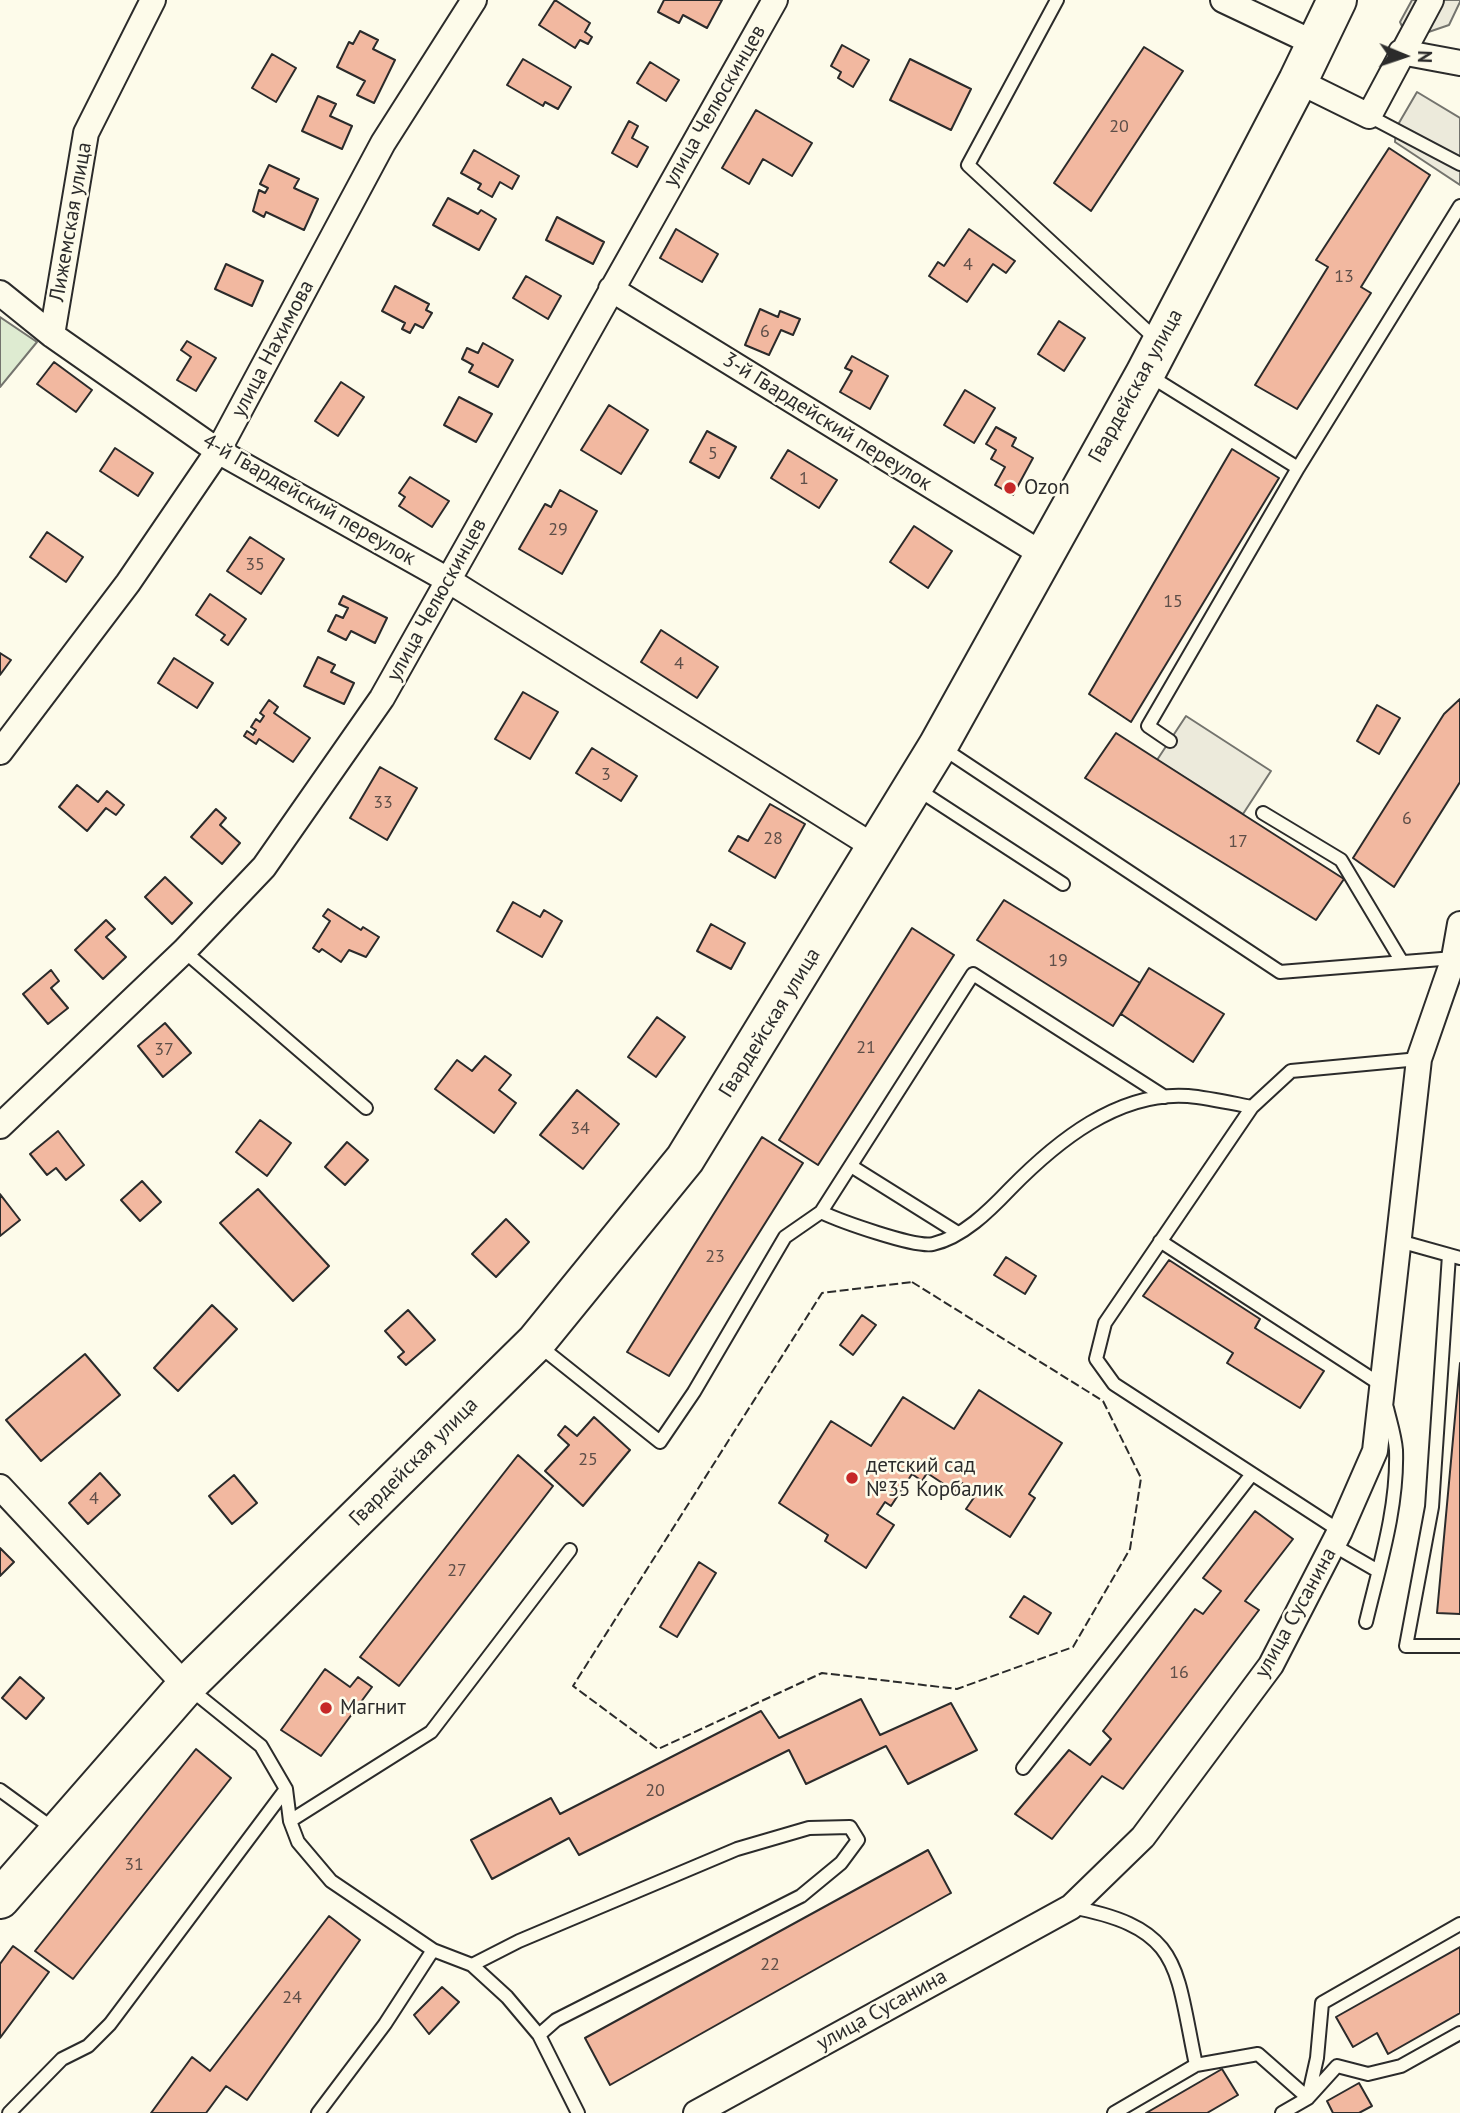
<!DOCTYPE html>
<html>
<head>
<meta charset="utf-8">
<style>
	body { margin:0 }
	#map { position:relative; width:1460px; height:2113px; overflow:hidden; background:#fdfbea; font-family:"PT Sans",sans-serif }
	canvas { display:block }
	.north { position:absolute; left:1369px; top:21px; width:70px; height:70px; -webkit-text-stroke:5px #fdfbea; paint-order:stroke; rotate:92deg; font-size:19px; font-weight:700; line-height:28px; text-align:center; color:#2b2b2b }
	.north::after { content:''; display:block; margin:auto; width:24px; height:32px; background:#2b2b2b; clip-path:polygon(50% 0,100% 100%,50% 72%,0 100%) }
</style>
</head>
<body>
<div id="map">
<canvas width="1460" height="2113"></canvas>
<div class="north">N</div>
</div>
<script>
const ctx = document.querySelector('canvas').getContext('2d');
ctx.lineJoin = 'round';
function paint(path, color) {
  ctx.fillStyle = color;
  ctx.fill(path, 'evenodd');
}
function trace(path, color, width, dash) {
  ctx.strokeStyle = color;
  ctx.lineWidth = width;
  ctx.lineCap = dash ? 'butt' : 'round';
  ctx.setLineDash(dash || []);
  ctx.stroke(path);
}
function drawText(font, color, halo, rows, align = 'center') {
  ctx.font = font + ' "PT Sans",sans-serif';
  ctx.lineWidth = 5;
  ctx.setLineDash([]);
  ctx.textBaseline = 'middle';
  ctx.strokeStyle = halo;
  ctx.fillStyle = color;
  for (const [text, x, y, turn = 0] of rows) {
    ctx.save();
    ctx.translate(x, y);
    ctx.rotate((+turn || 0) * Math.PI / 180);
    ctx.textAlign = isNaN(turn) ? turn : align;
    if (halo) ctx.strokeText(text, 0, 0);
    ctx.fillText(text, 0, 0);
    ctx.restore();
  }
}
const green = new Path2D(`
	M0 317 37 342 0 387Z`);
const parking = new Path2D(`
	M1412 0H1460V2L1449 25 1408 39 1400 22Z
	M1417 92 1460 118V185L1395 142 1396 128Z
	M1186 716 1271 771 1243 814 1157 760Z`);
const building = new Path2D(`
	M555 0 590 23 585 32 592 37 588 44 580 40 575 48 539 25Z
	M664 0H722L707 28 683 15 679 23 658 12Z
	M360 31 378 40 373 49 395 60 374 103 357 95 365 81 337 67 349 42 353 44Z
	M842 45 869 60 853 87 838 78 841 72 831 66Z
	M1144 47 1183 71 1091 211 1054 183Z
	M272 54 296 68 276 102 252 88Z
	M523 59 571 87 558 109 545 102 543 106 507 85Z
	M910 59 971 89 951 130 890 100Z
	M650 62 679 80 666 101 637 83Z
	M318 96 336 104 330 116 352 126 342 149 302 131Z
	M756 110 812 143 792 176 763 159 749 184 722 168Z
	M629 121 638 126 632 138 648 147 637 167 612 153Z
	M1389 148 1430 175 1361 287 1371 293 1297 409 1255 385 1328 267 1316 260Z
	M474 150 519 176 512 189 500 182 492 197 478 189 481 184 461 173Z
	M269 165 299 179 294 188 318 199 304 230 266 212 264 217 253 211 259 190 265 193 268 188 260 184Z
	M448 198 478 214 481 210 496 219 479 250 433 225Z
	M557 217 604 242 593 264 546 240Z
	M676 229 718 254 702 282 660 258Z
	M969 229 1015 261 1006 273 993 264 967 302 929 276 938 262 944 266Z
	M226 264 263 281 252 306 215 289Z
	M526 276 561 296 548 319 513 298Z
	M395 286 429 304 426 310 432 313 423 328 415 324 410 333 402 329 405 323 382 311Z
	M760 309 778 317 780 311 800 319 793 335 781 330 769 355 745 345Z
	M1059 321 1085 338 1064 371 1038 354Z
	M187 341 216 358 196 391 177 380 191 357 181 350Z
	M483 343 513 360 498 387 469 372 473 365 462 359 467 348 478 353Z
	M852 356 888 376 870 409 840 392 852 371 845 368Z
	M54 362 92 390 76 412 37 384Z
	M341 382 364 397 338 436 315 421Z
	M965 390 995 408 974 443 944 425Z
	M459 397 492 414 476 442 444 425Z
	M609 405 648 430 621 474 581 450Z
	M996 427 1016 438 1012 446 1033 458 1013 495 995 485 1005 467 991 459 996 450 986 444Z
	M707 431 736 447 719 478 690 462Z
	M115 448 153 473 138 496 100 471Z
	M1232 449 1279 478 1131 722 1089 694Z
	M788 450 837 480 819 508 771 478Z
	M410 477 449 501 432 527 399 506 405 497 399 493Z
	M560 490 597 511 562 574 519 549 545 504 551 507Z
	M914 526 952 551 928 588 890 562Z
	M47 532 83 557 66 582 30 557Z
	M250 537 284 559 261 594 227 571Z
	M210 594 246 619 228 645 221 640 225 635 196 615Z
	M343 596 387 618 375 643 351 631 346 640 328 631 336 615 343 618 348 608 339 604Z
	M661 630 718 667 697 698 641 662Z
	M0 653 11 660 0 675Z
	M318 657 335 665 331 672 354 683 344 704 304 686Z
	M174 658 213 683 197 708 158 683Z
	M523 692 558 712 530 759 495 739Z
	M1460 699V782L1394 887 1353 858 1444 714Z
	M269 700 278 707 274 713 310 738 293 762 259 739 256 744 244 736 247 731 253 735 256 730 251 727 256 719 260 722 264 716 260 713Z
	M1377 705 1400 718 1379 754 1357 741Z
	M1116 733 1344 879 1316 920 1085 778Z
	M592 748 637 776 621 801 576 773Z
	M380 767 417 788 387 840 350 818Z
	M77 785 98 802 107 791 124 805 116 815 106 808 87 831 59 807Z
	M770 804 805 824 775 878 729 851 738 836 748 841Z
	M216 809 226 818 220 825 240 843 222 864 191 837Z
	M165 877 192 903 172 924 145 897Z
	M1004 900 1140 983 1113 1026 977 940Z
	M513 902 540 917 544 910 562 921 542 957 497 931Z
	M328 909 361 930 363 927 379 937 366 957 349 950 341 962 322 949 319 952 313 948 330 921 323 916Z
	M106 920 115 929 106 937 126 957 103 979 75 950Z
	M711 924 745 943 731 969 697 951Z
	M912 928 954 955 818 1165 779 1140Z
	M1149 968 1224 1014 1193 1062 1121 1014Z
	M51 970 59 981 51 988 68 1008 48 1024 23 994Z
	M657 1017 685 1037 656 1077 628 1057Z
	M165 1023 191 1053 163 1077 138 1046Z
	M485 1056 511 1075 499 1090 516 1103 494 1133 435 1089 457 1060 472 1071Z
	M577 1090 619 1124 583 1169 540 1135Z
	M260 1120 291 1143 267 1176 236 1152Z
	M58 1131 84 1165 66 1180 56 1168 47 1175 30 1154Z
	M762 1137 803 1163 669 1376 627 1352Z
	M347 1142 368 1160 345 1185 325 1167Z
	M142 1181 161 1202 140 1221 121 1200Z
	M258 1189 329 1266 293 1301 220 1223Z
	M0 1194 20 1220 0 1236Z
	M506 1219 529 1242 496 1277 472 1254Z
	M1006 1257 1036 1276 1025 1294 994 1275Z
	M1169 1260 1260 1319 1255 1328 1324 1371 1300 1408 1227 1363 1233 1353 1143 1296Z
	M212 1305 237 1329 178 1391 154 1368Z
	M408 1310 435 1340 406 1365 398 1357 404 1352 385 1331Z
	M862 1315 876 1325 853 1355 840 1345Z
	M85 1354 120 1395 41 1461 6 1420Z
	M1460 1363V1614L1437 1613Z
	M979 1390 1062 1443 1029 1494 1035 1498 1010 1537 966 1509 977 1493 962 1483 956 1492 927 1473 922 1481 912 1474 891 1506 885 1502 877 1514 894 1525 866 1568 825 1541 828 1535 779 1503 831 1421 871 1446 903 1397 954 1429Z
	M594 1417 630 1450 583 1506 545 1471 569 1445 558 1435 565 1426 577 1436Z
	M518 1455 553 1486 399 1686 360 1657Z
	M100 1473 120 1495 88 1524 69 1503Z
	M234 1475 257 1503 232 1524 209 1496Z
	M1255 1511 1293 1539 1245 1601 1259 1610 1123 1789 1102 1776 1052 1839 1015 1814 1069 1750 1090 1765 1111 1739 1103 1731 1195 1609 1203 1614 1221 1591 1203 1578Z
	M0 1548 14 1562 0 1576Z
	M699 1562 716 1573 677 1637 660 1627Z
	M1024 1596 1051 1613 1038 1634 1010 1617Z
	M325 1669 350 1687 358 1677 372 1687 321 1756 281 1730Z
	M20 1677 44 1698 26 1719 2 1698Z
	M861 1699 880 1735 951 1703 977 1750 908 1784 886 1746 806 1784 789 1750 579 1855 569 1838 492 1879 471 1840 551 1798 560 1814 761 1711 779 1738Z
	M196 1749 231 1778 73 1979 35 1951Z
	M928 1850 951 1893 610 2085 585 2038Z
	M329 1916 360 1940 247 2100 226 2086 206 2113H151L192 2057 210 2071Z
	M13 1946 49 1972 0 2038V1964Z
	M1460 1947V2013L1388 2054 1377 2033 1353 2047 1336 2017Z
	M442 1987 459 2002 429 2034 414 2015Z
	M1222 2069 1238 2095 1207 2113H1146Z
	M1359 2083 1372 2106 1359 2113H1333L1327 2101Z`);
const service = new Path2D(`
	M1057 0 968 165 1158 341
	M1369 116 1460 164
	M1150 376 1298 468
	M1170 741 1148 726 1298 468 1460 206
	M941 747 1280 972 1454 958
	M917 789 1063 884
	M1263 813 1341 860 1402 962
	M184 951 366 1108
	M851 1166 958 1233
	M821 1212 973 974 1165 1097
	M1160 1241 1383 1386
	M1399 1241 1460 1258
	M1449 1255 1432 1507 1406 1646H1460
	M537 1344 660 1442 694 1392 785 1237 821 1212C840 1221 915 1248 933 1244 963 1237 989 1211 1010 1189 1056 1142 1118 1091 1188 1096 1209 1098 1231 1103 1252 1107
	M1340 1531 1114 1384 1096 1359 1105 1323 1252 1107 1291 1071 1419 1059
	M1333 1545 1378 1571
	M1366 1622C1379 1567 1398 1508 1396 1450 1395 1436 1390 1421 1387 1408
	M189 1688 261 1746 286 1789 290 1821 298 1842 331 1881 433 1950 472 1965 507 1997 539 2035
	M1023 1768 1252 1474
	M0 1790 55 1830
	M290 1821 431 1732 570 1550
	M1071 1907C1183 1928 1175 1966 1196 2065
	M1460 1924 1322 2003 1317 2058 1308 2098 1337 2066 1368 2074 1401 2066 1460 2033
	M472 1965 519 1941 737 1849 809 1828 850 1827 858 1840 841 1863 801 1896 556 2020 539 2035 578 2113
	M9 2113 62 2059 88 2046 110 2024 286 1789
	M318 2113 385 2024 433 1950
	M1114 2113 1196 2065 1258 2054 1308 2098 1282 2113`);
const minor = new Path2D(`
	M1223 0 1316 44
	M1401 52 1460 63
	M1298 81 1369 116 1431 0
	M611 289 1042 554
	M0 293 52 335 218 451 448 580 876 848
	M52 335 86 133 153 0
	M0 752 128 583 218 451 383 143 474 0
	M0 1126 184 951 264 867 382 698 775 0
	M0 1487 186 1686
	M696 2113 1071 1907 1143 1837 1271 1665 1340 1531 1375 1451 1419 1059 1454 958 1460 924`);
const primary = new Path2D(`
	M0 1899 186 1686 536 1342 685 1159 938 746 1145 374 1298 81 1337 0`);
const fence = new Path2D(`
	M912 1282 1103 1401 1141 1478 1130 1549 1073 1647 957 1689 822 1673 658 1749 573 1686 822 1293Z`);
const markers = [
	[1010,488,7,"#c62828"],
	[852,1478,7,"#c62828"],
	[326,1708,7,"#c62828"]
];
const numberNames = [
	["20",1119,127],
	["4",968,265],
	["13",1344,277],
	["6",765,332],
	["5",713,454],
	["1",804,479],
	["29",558,530],
	["35",255,565],
	["15",1173,602],
	["4",679,664],
	["3",606,775],
	["33",383,803],
	["6",1407,819],
	["28",773,839],
	["17",1238,842],
	["19",1058,961],
	["21",866,1048],
	["37",164,1050],
	["34",580,1129],
	["23",715,1257],
	["25",588,1460],
	["4",94,1499],
	["27",457,1571],
	["16",1179,1673],
	["20",655,1791],
	["31",134,1865],
	["22",770,1965],
	["24",292,1998]
];
const streetNames = [
	["улица Челюскинцев",715,106,-60],
	["Лижемская улица",71,222,-80],
	["улица Нахимова",273,349,-62],
	["Гвардейская улица",1136,386,-61],
	["3-й Гвардейский переулок",827,422,32],
	["4-й Гвардейский переулок",309,500,30],
	["улица Челюскинцев",437,600,-61],
	["Гвардейская улица",770,1023,-58],
	["Гвардейская улица",414,1462,-45],
	["улица Сусанина",1296,1613,-61],
	["улица Сусанина",882,2010,-29]
];
const poiNames = [
	["Ozon",1024,488],
	["детский сад",866,1466],
	["№35 Корбалик",866,1490],
	["Магнит",340,1708]
];
paint(green, '#deebd1');
trace(green, '#74746e', 2);
paint(parking, '#eceadb');
trace(parking, '#74746e', 2);
paint(building, '#f2b8a0');
trace(building, '#2b2b2b', 2);
trace(service, '#2b2b2b', 16);
trace(minor, '#2b2b2b', 28);
trace(primary, '#2b2b2b', 42);
trace(service, '#fdfbea', 12);
trace(minor, '#fdfbea', 24);
trace(primary, '#fdfbea', 38);
trace(fence, '#2b2b2b', 2, [9, 3.5]);
for (const [x, y, r, color] of markers) {
  const dot = new Path2D();
  dot.arc(x, y, r, 0, 2 * Math.PI);
  ctx.fillStyle = color;
  ctx.fill(dot);
  trace(dot, '#fdfbea', 2.5);
}
drawText('18px', '#5d4e48', null, numberNames);
drawText('21px', '#2b2b2b', '#fdfbea', streetNames);
drawText('21px', '#2b2b2b', '#fdfbea', poiNames, 'left');
</script>
</body>
</html>
